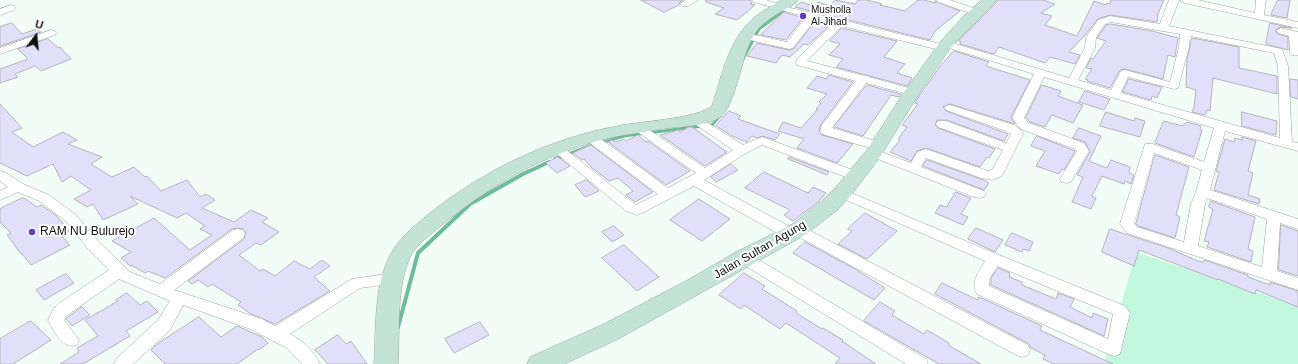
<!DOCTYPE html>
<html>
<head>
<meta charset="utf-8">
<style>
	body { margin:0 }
	#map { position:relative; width:1298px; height:364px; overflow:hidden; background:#f3fdf7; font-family:Arial,sans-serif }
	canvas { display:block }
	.north { position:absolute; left:16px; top:16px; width:40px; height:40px; -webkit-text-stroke:3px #fff; paint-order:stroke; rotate:16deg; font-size:11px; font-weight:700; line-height:16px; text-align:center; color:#0d110f }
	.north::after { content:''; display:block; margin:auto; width:14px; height:18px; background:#0d110f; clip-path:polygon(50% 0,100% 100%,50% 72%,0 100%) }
</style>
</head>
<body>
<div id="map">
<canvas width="1298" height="364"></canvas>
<div class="north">U</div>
</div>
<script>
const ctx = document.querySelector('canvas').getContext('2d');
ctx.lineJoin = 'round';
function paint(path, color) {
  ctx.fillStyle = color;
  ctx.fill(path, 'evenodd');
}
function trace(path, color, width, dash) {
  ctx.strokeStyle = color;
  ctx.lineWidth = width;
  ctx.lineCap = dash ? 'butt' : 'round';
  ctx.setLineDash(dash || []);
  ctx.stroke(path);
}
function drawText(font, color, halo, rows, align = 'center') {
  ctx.font = font + ' Arial,sans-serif';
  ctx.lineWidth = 4;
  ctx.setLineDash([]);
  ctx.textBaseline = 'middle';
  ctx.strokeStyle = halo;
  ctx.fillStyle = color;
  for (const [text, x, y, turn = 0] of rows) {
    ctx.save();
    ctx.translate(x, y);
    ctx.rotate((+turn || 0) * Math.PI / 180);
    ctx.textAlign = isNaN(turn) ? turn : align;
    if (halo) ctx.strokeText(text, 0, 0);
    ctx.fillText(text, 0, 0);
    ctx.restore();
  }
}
const green = new Path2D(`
	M1136 252 1298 306V364H1104Z`);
const streamFar1 = new Path2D(`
	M743 59 759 29 786 9
	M708 125H712L720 116
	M600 143 624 136 702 126
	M563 156 592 145`);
const stream = new Path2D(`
	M555 159 565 155
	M398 327 418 253 470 204 523 174 549 162`);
const building = new Path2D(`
	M641 0H683L679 3V5L664 12Z
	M706 0H750L752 3 750 4 755 5 737 20 715 14 724 8 706 2Z
	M835 0 855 4 858 0H867L882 4 880 5 905 11 918 0H924L935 3V1L960 11 935 31 930 40 795 7 801 2 813 6 818 2 830 6Z
	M999 0H1043L1055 4 1041 13 1052 16 1045 25 1077 36 1094 1 1106 5 1107 3 1110 4 1111 0H1164L1157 16H1158L1157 22 1110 15 1098 19 1085 35 1069 52 1080 55 1075 64 1050 57 1045 63 999 47 994 54 960 44 961 42 959 41Z
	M1278 0H1290L1287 18 1271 15Z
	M784 12 803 18 786 40 761 35Z
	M816 21 830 25 816 38 808 45 804 44 790 57 782 55 776 63 747 56 757 43 789 50 793 49Z
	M12 23 22 34 37 29 41 32 0 46V27Z
	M1270 23 1292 28 1280 27 1275 31 1278 34 1288 37V50L1266 44Z
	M1111 24 1152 31 1178 38 1175 57 1168 55 1163 79 1125 69 1120 70 1110 88 1087 81 1088 80 1085 79 1092 69 1086 68 1091 58 1093 59 1106 41 1097 38 1106 25Z
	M842 28 897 41 884 57 905 64 897 73 912 78 907 86 836 67 843 59 829 55 840 44 830 41Z
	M1192 38 1239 47V68L1277 76V94L1213 78 1210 111 1207 110 1205 115 1192 112 1194 107 1196 90 1186 87 1187 60Z
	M48 39 59 48 60 47 71 59 41 71 35 66 15 74 18 77 0 83V69L28 59 18 49Z
	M954 51 989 62 986 66 1030 80 1011 117 1015 124 950 104 943 107 946 111 1008 134 1004 141 947 120H937L935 125 938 128 995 149 989 158 987 157 980 167 926 148 917 151 911 161 890 152 900 140 898 139 907 127 902 125 918 104 915 103 921 93 941 65Z
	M829 75 853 82 821 124 819 131 822 135 853 144 837 163 797 148 804 139 778 131 783 122 801 128 818 109H816L821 103 819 102 827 94 807 88 817 76 826 79Z
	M1129 79 1162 87 1157 98 1152 96 1151 100 1123 92Z
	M1290 79 1298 80V99L1291 97Z
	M867 85 901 94 899 97 891 95 863 136 834 127Z
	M1042 85 1061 91 1058 96 1083 105 1073 123 1052 115 1045 127 1030 122 1026 118Z
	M1085 91 1110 99 1104 110 1079 102Z
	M0 104 22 128 12 132 33 147 63 132 77 140 68 144 102 157 91 164 112 177 134 167 145 177 147 176 161 191 187 180 200 197 206 194 215 200 202 208 234 222 251 210 268 218 262 222 279 232 261 245 256 243 239 255 260 271 263 269 275 276 294 261 310 269 322 260 330 266 314 277 330 291 275 324 251 314 238 305 241 302 212 284 208 287 198 280 192 284 188 281 244 239 246 233 243 229 238 228 232 229 165 278 148 271 145 273 131 265 130 266 121 258 131 252 112 241 154 218 190 250 212 235 200 229 205 226 186 213 177 218 130 196 138 204 103 220 93 204 87 207 74 199 91 190 71 176 62 182 53 164 27 176 0 163Z
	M729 111 741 116 738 119 780 134 775 140 763 136 757 138 752 136 747 142 732 136 716 126Z
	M1106 112 1134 121 1135 118 1145 121 1140 137 1100 126Z
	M1242 112 1277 121 1276 135 1242 126Z
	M1164 121 1182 126 1187 122 1201 126 1200 129 1202 130 1194 157 1155 143Z
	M689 127H692L727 152 705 166 660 135 678 130 680 132Z
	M1079 128 1101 136 1089 161 1107 168 1111 160 1130 167 1129 173 1134 175 1131 184 1125 181 1124 184 1102 176 1092 196 1096 198 1091 209 1072 202 1083 177 1077 175 1090 152 1085 142 1073 138Z
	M638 135 646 142 648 141 690 171 666 185 608 142 612 140 616 142 623 139 626 141Z
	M1037 136 1075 151 1064 170 1062 169 1059 174 1036 166 1045 151 1031 146Z
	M1242 137 1256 141 1248 171 1253 173 1248 195 1260 199 1259 204 1214 190 1219 172 1216 171 1225 139 1234 142 1235 138 1242 140Z
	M591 145 653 192 635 202 626 195 633 191 618 178 609 181 592 168 584 159 582 160 573 153Z
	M1155 155 1189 167 1176 215 1180 217 1175 238 1138 226 1136 224Z
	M558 157 570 166 557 173 546 163Z
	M789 157 829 172 827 175 788 159Z
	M927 160 981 179 989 183 984 190 923 166Z
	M731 164 738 170 716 182 711 177Z
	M764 172 808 193 813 187 826 193 818 202 793 221 784 215 790 210 745 188Z
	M587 180 599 191 585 197 575 185Z
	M956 192 971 198 961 214 968 217 963 225 935 213 940 205 946 207Z
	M22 198H24L37 207 41 205 57 216 69 231 61 235 70 245 31 265 22 254H21L7 235 11 233 0 222V209Z
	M699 199 730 219 702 241 670 220Z
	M1211 201 1255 217 1248 249 1253 251 1251 262 1207 247 1209 242 1204 241 1213 209 1209 207Z
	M865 213 897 231 867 259 838 244 852 231 848 229Z
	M1281 225 1298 231V276L1279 270Z
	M614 226 624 235 612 242 602 232Z
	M976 228 1003 240 995 252 968 239Z
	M1110 229 1171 249 1198 261 1203 262 1204 260 1248 275V277L1270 285V282L1298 291V307L1256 290 1255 294 1218 279V280L1139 250 1134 266 1102 252Z
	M1012 233 1033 242 1029 251 1023 249 1022 252 1005 245Z
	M805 242 855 269 885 288 874 300 793 253Z
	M624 245 659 277 637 291 602 258Z
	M998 268 1010 273 1009 277 1022 282V285L1056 299 1058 293 1074 299 1070 307 1092 318 1093 313 1108 319 1104 336 991 285V278Z
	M744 273 765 286 762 289 797 311 796 313 822 329 823 328 843 340 842 341 876 364H835L840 358 786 323 780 329 744 305 741 309 719 295Z
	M66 274 74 283 44 300 36 290Z
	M942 283 978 300 979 297 1042 326 1040 330 1113 364H1053L1043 359 1045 355 1031 348 1029 344 935 294Z
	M127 293 140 305 147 301 158 312 126 331 130 336 83 364H60L79 352 77 348 98 336 85 320 118 301 116 300Z
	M880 302 895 311 892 315 924 334 927 330 949 343 948 345 981 364H939L864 321Z
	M82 307 90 315 72 326 66 319Z
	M199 317 221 337 237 326 262 337 268 343 259 350 258 349 237 364H165L151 350 157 344Z
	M31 321 51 340 13 364H0V339Z
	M480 322 489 335 454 353 445 339Z
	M338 335 346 344 351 341 367 364H328L315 350Z`);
const street = new Path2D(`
	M686 0H698L688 6H682L680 4Z
	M752 0H766L791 8 941 44 942 42 946 41 1069 78 1085 48 1086 37 1098 20 1110 16 1160 24 1169 0H1179L1169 26 1282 49 1288 66 1292 142 1298 143V151L1225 131 1210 190 1298 219V229L1280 223 1277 271 1298 278V290L1127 233 1120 224 1145 144H1153L1204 162 1214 128 1044 77 1024 118 1029 123 1084 143 1089 151 1071 182 1066 183 1061 182 1060 179 1077 151 1075 149 1021 129 1012 118 1034 74 949 48 944 51 842 26 807 61 861 75 868 76 869 77 916 90 918 92 912 95 866 83 832 128 882 143 884 146 882 149H874L822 134 820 131 822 125 856 81 797 65 796 63 797 59 833 24 815 19 793 48 789 49 742 38 741 36 746 33 787 42 806 17 754 2ZM1111 22 1180 34 1179 47 1170 82 1125 70 1121 71 1111 90 1078 80 1095 48 1096 37 1105 24ZM1190 36 1274 53 1278 66 1280 138 1121 93 1128 77 1174 89 1178 88 1189 47ZM1154 153 1202 170 1196 192 1191 204 1184 242 1137 227 1134 223ZM1207 198 1267 219 1262 267 1198 246 1205 204Z
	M936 0H950L979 10 981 12 979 14H973L938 2Z
	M1180 0H1198L1255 13 1256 0H1266L1264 15 1298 22V28L1185 3Z
	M11 5 14 6 16 8 14 10 0 15V9Z
	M1281 28 1298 32V55H1291L1290 53 1289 36 1278 33 1276 31Z
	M51 30 55 31 56 33 55 35 0 54V48Z
	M950 105 1014 125 1020 129 1023 134 1002 176 992 180 981 178 926 158 921 167 984 191 986 194 984 197 979 198 974 197 870 156 868 153 870 150 874 149 911 163 917 152 926 149 988 171 992 170 1003 150 938 127 936 124 938 121H946L1006 143 1011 134 1006 131 946 110 944 108 946 106Z
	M696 116 700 118 743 145 762 137 861 173 862 176 861 179 856 180 851 179 762 145 746 153 704 180 792 228 798 225 803 227 1028 345 1030 350 1028 355 1022 357 1016 355 797 236 791 239 786 238 694 186 642 213 637 215 626 211 550 148 552 145H560L636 205 658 194 586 140 584 137 586 134H594L668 188 696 173 632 128 634 125H642L705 168 733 150 692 122 690 120 692 118Z
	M0 171 5 172 23 184 49 195 76 215 98 241 130 272 160 284 233 230 238 229 243 230 245 234 243 238 174 290 262 319 275 326 352 279 393 273 398 275 401 279 398 283 360 288 290 334C302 340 314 352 320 364H302L287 348 250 329 183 305 170 330 133 364H114L116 359 158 320 170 301 119 279 66 316 64 320 79 340 77 345C62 350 54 331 48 320L54 308 61 302 109 270 88 249 66 221 39 201 18 192 0 200V191L8 187 0 181Z
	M842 189 999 255 1125 306 1130 313 1120 354 1114 356 1108 354 977 294C970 282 979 272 985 261L837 196 835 193 837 190ZM997 266 1113 314 1108 339 989 286 990 278Z
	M744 253 749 254 926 359 928 364H906L739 262 737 258 739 254Z`);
const secondary = new Path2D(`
	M782 0H798L796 3C782 12 764 19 755 33 741 53 736 108 719 118 704 126 685 126 669 128 652 131 635 133 618 136 552 150 494 182 442 225 431 234 417 244 410 257 396 287 400 331 398 364H374C376 333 374 291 387 262 396 240 412 228 430 213 486 169 549 139 618 126 641 121 697 119 712 106 721 79 727 46 747 25 756 14 770 7 782 0Z
	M982 0H997L951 47 920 92 880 157 849 198 836 211 805 235 618 339 564 364H527L530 357 602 325 686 281 736 252 791 225 822 201 835 188 867 150 904 92 941 41 963 17Z`);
const markers = [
	[803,16,4,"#603fb7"],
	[32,232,4,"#603fb7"]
];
const farPoinames = [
	["Musholla",811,10],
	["Al-Jihad",811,22]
];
const poiNames = [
	["RAM NU Bulurejo",40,232]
];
const streetNames = [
	["Jalan Sultan Agung",760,250,-30]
];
paint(green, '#c2f9de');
trace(streamFar1, '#6fbc99', 3);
trace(stream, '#6fbc99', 4);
paint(building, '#e2dffa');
trace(building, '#b4b3bc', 1);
trace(street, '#9aa49f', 1);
trace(secondary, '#9aa49f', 1);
paint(street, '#fff');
paint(secondary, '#c4e3d7');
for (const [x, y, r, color] of markers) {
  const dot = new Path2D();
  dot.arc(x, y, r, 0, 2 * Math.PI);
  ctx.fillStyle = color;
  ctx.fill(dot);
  trace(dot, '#fff', 1.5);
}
drawText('10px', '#0d110f', '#fff', farPoinames, 'left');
drawText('12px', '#0d110f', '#fff', poiNames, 'left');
drawText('12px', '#0d110f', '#fff', streetNames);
</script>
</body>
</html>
